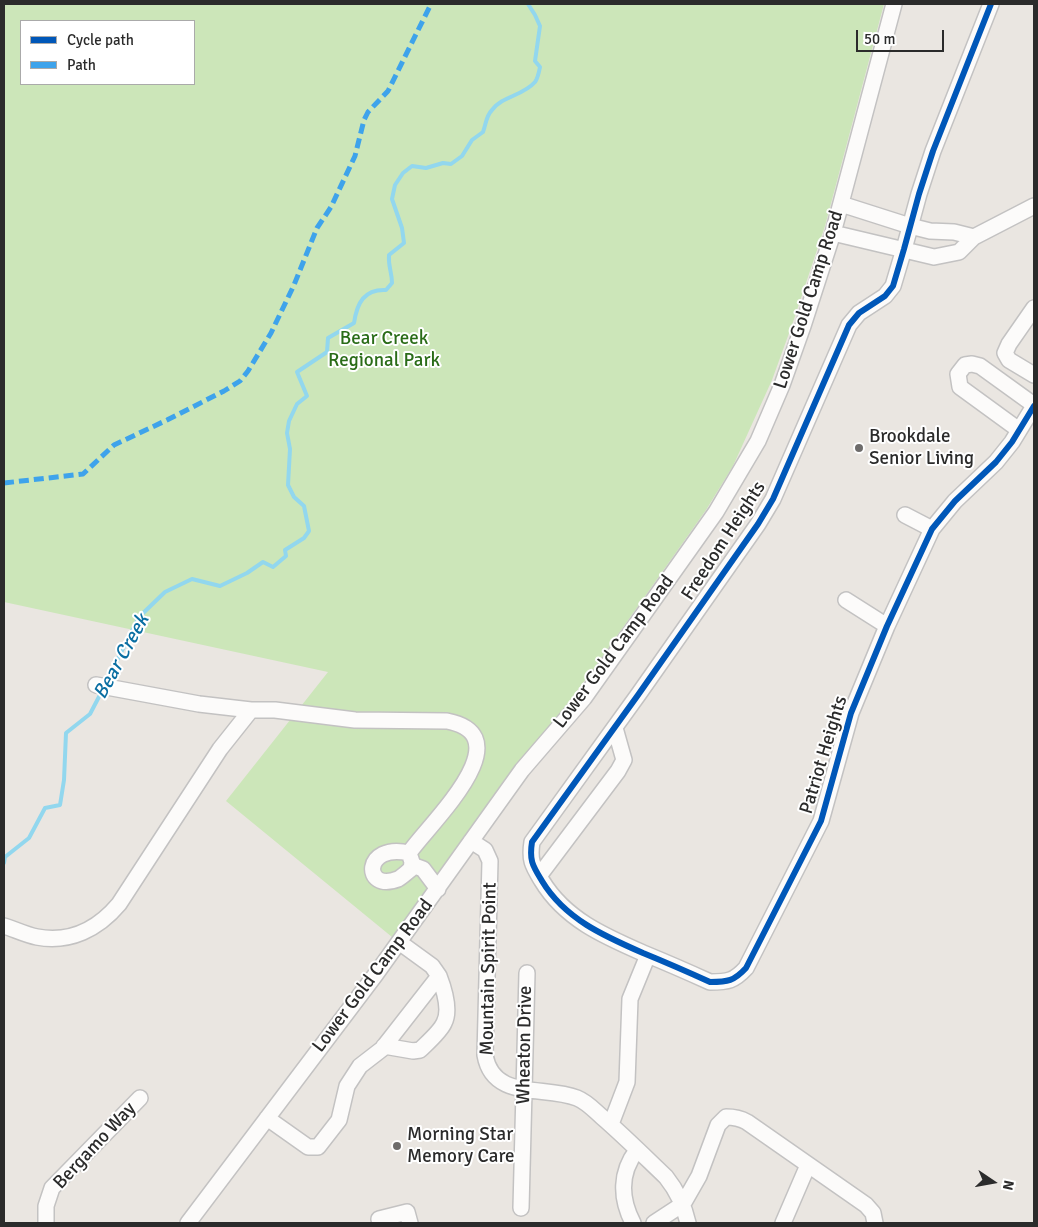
<!DOCTYPE html>
<html>
<head>
<meta charset="utf-8">
<style>
	body { margin:0 }
	#map { position:relative; width:1038px; height:1227px; overflow:hidden; background:#eae6e1; font-family:Signika,sans-serif }
	canvas { display:block }
	.frame { position:absolute; inset:0; border:5px solid #2b2b2b; pointer-events:none }
	.legend { position:absolute; left:20px; top:20px; width:175px; height:65px; box-sizing:border-box; background:#fff; border:1px solid #aaa; margin:0; padding:6px 9px; list-style:none; font-size:15px; color:#2b2b2b }
	.legend li { display:flex; align-items:center; gap:10px; height:25px }
	.legend b { width:25px; border:1px solid #aaa }
	.north { position:absolute; left:968px; top:1157px; width:50px; height:50px; -webkit-text-stroke:4px #fff; paint-order:stroke; rotate:102deg; font-size:14px; font-weight:700; line-height:20px; text-align:center; color:#2b2b2b }
	.north::after { content:''; display:block; margin:auto; width:18px; height:22px; background:#2b2b2b; clip-path:polygon(50% 0,100% 100%,50% 72%,0 100%) }
	.scale { position:absolute; left:856px; top:30px; width:88px; height:22px; box-sizing:border-box; border:2px solid #2b2b2b; border-top:0; padding-left:6px; font-size:15px; line-height:18px; white-space:nowrap; color:#2b2b2b; -webkit-text-stroke:4px #fff; paint-order:stroke }
</style>
</head>
<body>
<div id="map">
<canvas width="1038" height="1227"></canvas>
<div class="frame"></div>
<ul class="legend">
<li><b style="height:6px;background:#0057b8"></b>Cycle path</li>
<li><b style="height:6px;background:#3ea3eb"></b>Path</li>
</ul>
<div class="north">N</div>
<div class="scale">50 m</div>
</div>
<script>
const ctx = document.querySelector('canvas').getContext('2d');
ctx.lineJoin = 'round';
function paint(path, color) {
  ctx.fillStyle = color;
  ctx.fill(path, 'evenodd');
}
function trace(path, color, width, dash) {
  ctx.strokeStyle = color;
  ctx.lineWidth = width;
  ctx.lineCap = dash ? 'butt' : 'round';
  ctx.setLineDash(dash || []);
  ctx.stroke(path);
}
function drawText(font, color, halo, rows, align = 'center') {
  ctx.font = font + ' Signika,sans-serif';
  ctx.lineWidth = 4;
  ctx.setLineDash([]);
  ctx.textBaseline = 'middle';
  ctx.strokeStyle = halo;
  ctx.fillStyle = color;
  for (const [text, x, y, turn = 0] of rows) {
    ctx.save();
    ctx.translate(x, y);
    ctx.rotate((+turn || 0) * Math.PI / 180);
    ctx.textAlign = isNaN(turn) ? turn : align;
    if (halo) ctx.strokeText(text, 0, 0);
    ctx.fillText(text, 0, 0);
    ctx.restore();
  }
}
const green = new Path2D(`
	M4 4H884L825 226 792 325 772 380 733 466 706 510 595 667 392 937 226 801 328 672 4 602ZM21 21H194V84H21Z`);
const stream = new Path2D(`
	M106 682 139 617 165 592 192 579 220 586 247 573 263 562 273 567 286 556 285 550 304 538 309 531 304 506 294 497 288 485 290 449 287 433 289 421 297 404 307 396 297 372 327 352 328 338 354 323C357 303 364 289 386 290L392 283C392 272 388 267 389 255L404 243 402 228 392 199 395 185 403 173 412 166 426 168 443 163 451 164 462 156 472 140 483 132C486 124 486 116 492 110 502 96 523 96 535 82 538 78 539 72 540 67L535 61 540 26 535 15 528 4
	M4 863 5 857 29 838 45 808 60 805 64 780 66 733 90 714 102 691`);
const minor = new Path2D(`
	M991 4 933 151 919 194 904 249 893 286 885 296 859 313 849 325 773 499 758 524 638 695 532 842C529 861 533 866 542 881 565 919 604 936 643 953 665 962 688 972 710 982 728 982 734 981 746 968L821 821 851 713 887 626 932 529 955 501 996 462 1012 442 1034 406
	M841 204 910 226 930 231 954 232 974 237
	M833 233 934 257 959 252 974 237 1034 206
	M1034 308 1009 344 1005 353 1009 360 1034 375
	M1019 430 960 387 958 374 965 365 972 364 980 366 1034 405
	M905 515 932 529
	M846 600 887 626
	M96 685 199 704 251 710H275L355 720 447 721C525 736 428 825 409 853L412 862 411 869C407 872 402 877 398 879 362 893 363 842 409 853
	M471 841 485 850 490 861 485 1055C493 1101 545 1085 577 1098 587 1102 594 1110 602 1117 624 1136 645 1157 666 1177 678 1192 684 1205 688 1223
	M412 865 423 869 438 889
	M539 876 618 771 624 760 615 728
	M4 926C14 929 26 935 37 937 70 943 98 929 119 904L220 749 251 710
	M384 1046 413 1051 420 1050C427 1043 440 1032 444 1023 451 1010 444 989 439 976
	M267 1118 308 1147H318L339 1120 347 1086 360 1066 382 1049 439 976 432 966 399 942
	M611 1124 627 1082 630 999 648 955
	M521 1208 527 973
	M46 1223V1206L52 1188 140 1098
	M188 1223 376 974 522 770 584 698 716 512 758 441 782 385 803 326 833 233 894 4
	M380 1223 379 1219 407 1212 410 1223
	M633 1223C620 1198 620 1172 637 1150
	M654 1223 683 1204 699 1176 718 1125 726 1117C734 1117 740 1118 747 1122L866 1205 873 1213 875 1223
	M783 1223 808 1165`);
const quiet = new Path2D(`
	M4 483 83 474 114 445 167 420 224 391 240 381 248 371 271 333 294 285 317 228 331 207 355 156 364 120 368 112 388 91 431 4`);
const cycleway = new Path2D(`
	M991 4 933 151 919 194 904 249 893 286 885 296 859 313 849 325 773 499 758 524 638 695 532 842C529 861 533 866 542 881 565 919 604 936 643 953 665 962 688 972 710 982 728 982 734 981 746 968L821 821 851 713 887 626 932 529 955 501 996 462 1012 442 1034 406`);
const markers = [
	[859,448,5,"#6e6c6b"],
	[397,1146,5,"#6e6c6b"]
];
const streetNames = [
	["Lower Gold Camp Road",809,300,-72],
	["Freedom Heights",724,541,-57],
	["Lower Gold Camp Road",614,652,-53],
	["Patriot Heights",824,755,-73],
	["Mountain Spirit Point",489,969,-89],
	["Lower Gold Camp Road",373,976,-53],
	["Wheaton Drive",525,1045,-89],
	["Bergamo Way",95,1146,-47]
];
const parkNames = [
	["Bear Creek",384,339],
	["Regional Park",384,361]
];
const poiNames = [
	["Brookdale",869,437],
	["Senior Living",869,459],
	["Morning Star",407,1135],
	["Memory Care",407,1157]
];
const waterNames = [
	["Bear Creek",122,657,-61]
];
paint(green, '#cce6b9');
trace(stream, '#92d7ee', 4);
trace(minor, '#c3c2c2', 18);
trace(minor, '#fcfbfa', 15);
trace(quiet, '#3ea3eb', 5, [10, 5]);
trace(cycleway, '#0057b8', 6);
for (const [x, y, r, color] of markers) {
  const dot = new Path2D();
  dot.arc(x, y, r, 0, 2 * Math.PI);
  ctx.fillStyle = color;
  ctx.fill(dot);
  trace(dot, '#fff', 2);
}
drawText('19px', '#2b2b2b', '#fff', streetNames);
drawText('19px', '#2a6c18', '#fff', parkNames);
drawText('19px', '#2b2b2b', '#fff', poiNames, 'left');
drawText('italic 20px', '#096ea2', '#fff', waterNames);
</script>
</body>
</html>
